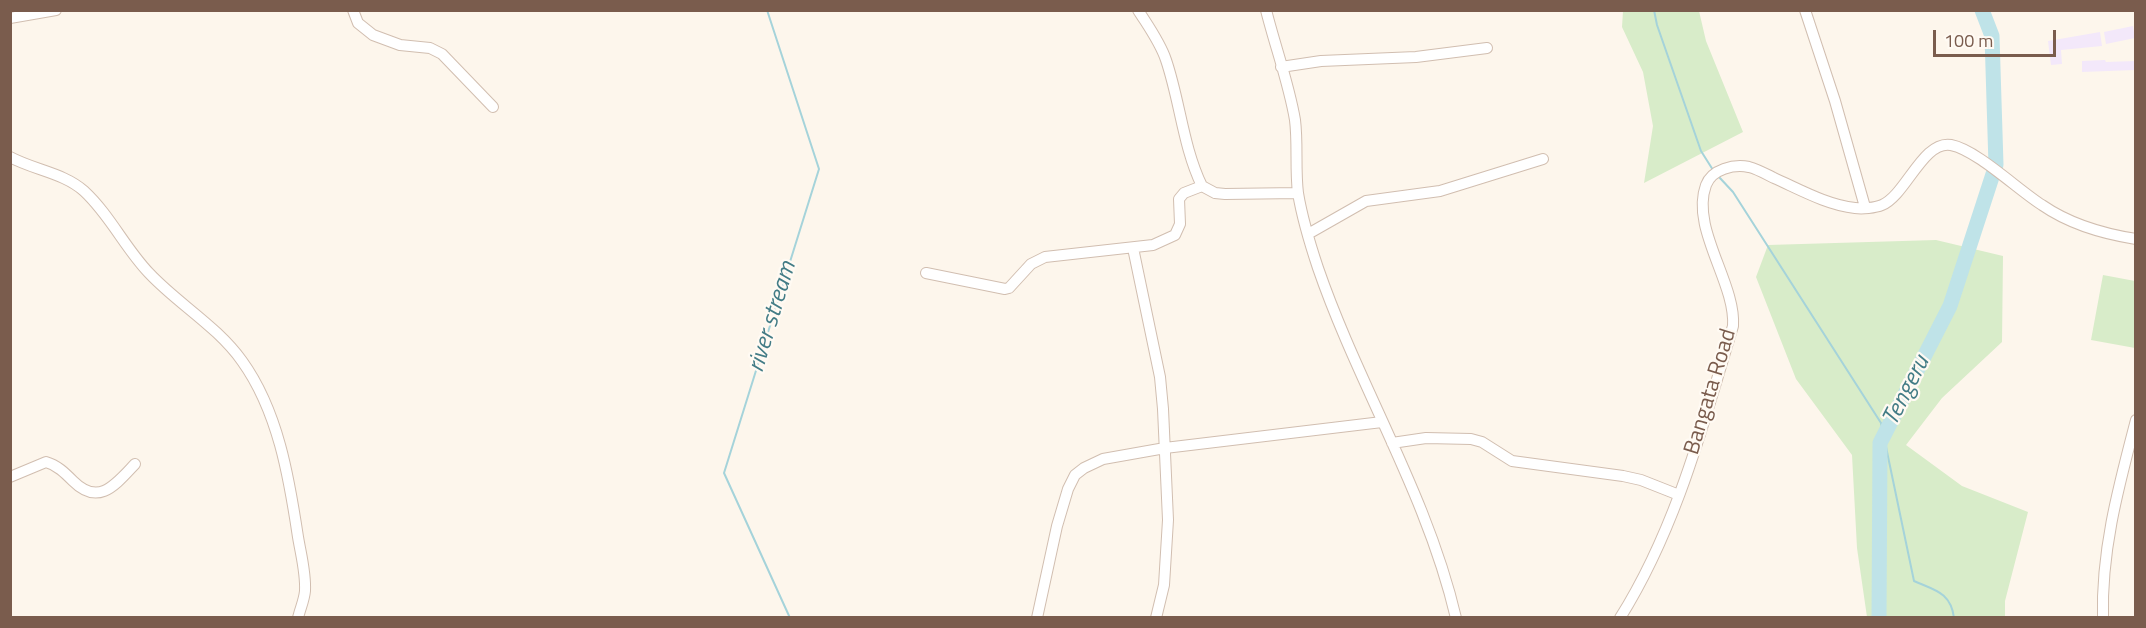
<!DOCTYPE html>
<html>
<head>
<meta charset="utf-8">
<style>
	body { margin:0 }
	#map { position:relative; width:2146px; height:628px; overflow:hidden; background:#fdf6ec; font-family:"Titillium Web",sans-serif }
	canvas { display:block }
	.frame { position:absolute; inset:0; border:12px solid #7a5c4d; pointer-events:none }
	.scale { position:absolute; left:1933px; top:30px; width:123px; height:27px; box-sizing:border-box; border:3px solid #7a5c4d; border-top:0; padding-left:8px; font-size:18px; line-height:21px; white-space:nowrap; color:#7a5c4d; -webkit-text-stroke:4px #fffaf3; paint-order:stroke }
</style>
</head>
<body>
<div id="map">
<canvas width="2146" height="628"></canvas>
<div class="frame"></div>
<div class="scale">100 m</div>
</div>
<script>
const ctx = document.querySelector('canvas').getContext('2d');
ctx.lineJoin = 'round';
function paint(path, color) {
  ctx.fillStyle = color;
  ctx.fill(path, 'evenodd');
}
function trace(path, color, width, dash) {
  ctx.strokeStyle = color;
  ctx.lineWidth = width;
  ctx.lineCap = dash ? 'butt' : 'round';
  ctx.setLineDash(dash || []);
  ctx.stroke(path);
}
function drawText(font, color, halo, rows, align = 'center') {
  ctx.font = font + ' "Titillium Web",sans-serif';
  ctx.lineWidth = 4.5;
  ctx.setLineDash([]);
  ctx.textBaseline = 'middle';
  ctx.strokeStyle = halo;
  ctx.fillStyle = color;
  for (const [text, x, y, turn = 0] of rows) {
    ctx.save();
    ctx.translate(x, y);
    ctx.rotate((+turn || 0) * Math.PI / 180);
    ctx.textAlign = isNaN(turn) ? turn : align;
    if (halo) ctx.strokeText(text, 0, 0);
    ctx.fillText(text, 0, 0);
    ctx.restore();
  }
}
const education = new Path2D(`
	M2133 26 2135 38 2106 44 2104 32Z
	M2100 32 2102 46 2061 50 2062 64 2051 65 2048 41Z
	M2105 60 2106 62 2135 61V70L2082 72V61Z`);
const green = new Path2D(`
	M1623 11H1699L1706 41 1743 132 1644 183 1653 126 1643 72 1622 27Z
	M1936 240 2003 256 2002 342 1942 398 1906 445 1962 486 2028 512 2005 601V617H1867L1857 548 1852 455 1796 379 1756 277 1768 245Z
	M2103 275 2135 281V348L2091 340Z`);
const stream = new Path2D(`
	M767 10 819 169 724 473 790 618
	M1654 10 1657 25 1701 151 1713 170
	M1719 177 1733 192 1881 423 1914 581C1934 590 1951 592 1954 618`);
const river = new Path2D(`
	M1982 10 1992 36 1996 165
	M1879 618 1880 443 1950 306 1993 174`);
const street = new Path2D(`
	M353 10 358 23 373 35 400 45 430 48 442 54 493 107
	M1138 10C1148 26 1160 42 1166 60 1180 101 1183 147 1202 186L1215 193 1225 194 1298 193
	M1266 10C1275 46 1289 84 1295 120 1298 144 1295 169 1298 193 1302 217 1310 244 1318 268 1359 387 1427 494 1456 618
	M1805 10 1835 101 1865 207
	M10 18 56 10
	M1281 67 1321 61 1416 57 1487 48
	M10 157C34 170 64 173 84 191 110 215 125 248 149 273 178 304 217 326 242 361 278 411 289 477 298 537 301 555 306 573 305 591 304 601 300 609 298 618
	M1308 234 1366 201 1440 191 1543 159
	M1133 248 1160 377 1163 409 1168 520 1164 585 1156 618
	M926 273 1005 289 1009 288 1031 264 1045 257 1153 245 1175 235 1180 224 1179 199 1184 193 1202 186
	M1392 443 1426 438 1471 439 1482 442 1512 461 1623 476 1641 480 1679 495
	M10 477 46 462C57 465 65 473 73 481 99 507 116 484 135 464
	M1037 618 1057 526 1068 489 1075 475 1084 468 1103 459 1165 448 1382 422
	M1620 618C1676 529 1703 425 1733 326 1736 283 1690 228 1706 185 1712 169 1734 164 1749 167 1757 169 1766 174 1774 178 1799 189 1827 205 1855 208 1862 209 1875 208 1882 205 1906 195 1923 140 1951 145 1977 150 2018 190 2042 205 2068 223 2104 234 2136 239
	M2103 618C2101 550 2119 485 2136 420`);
const streetNames = [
	["Bangata Road",1711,392,-73]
];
const waterNames = [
	["river stream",773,317,-73],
	["Tengeru",1907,391,-63]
];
paint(education, '#f3e8fa');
paint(green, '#d8ecc9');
trace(stream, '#a5d3da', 2);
trace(river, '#bfe3e8', 15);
trace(street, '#d1beb0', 12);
trace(street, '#fff', 10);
drawText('22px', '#7a5c4d', '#fffaf3', streetNames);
drawText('italic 24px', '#437c86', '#fffaf3', waterNames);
</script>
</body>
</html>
